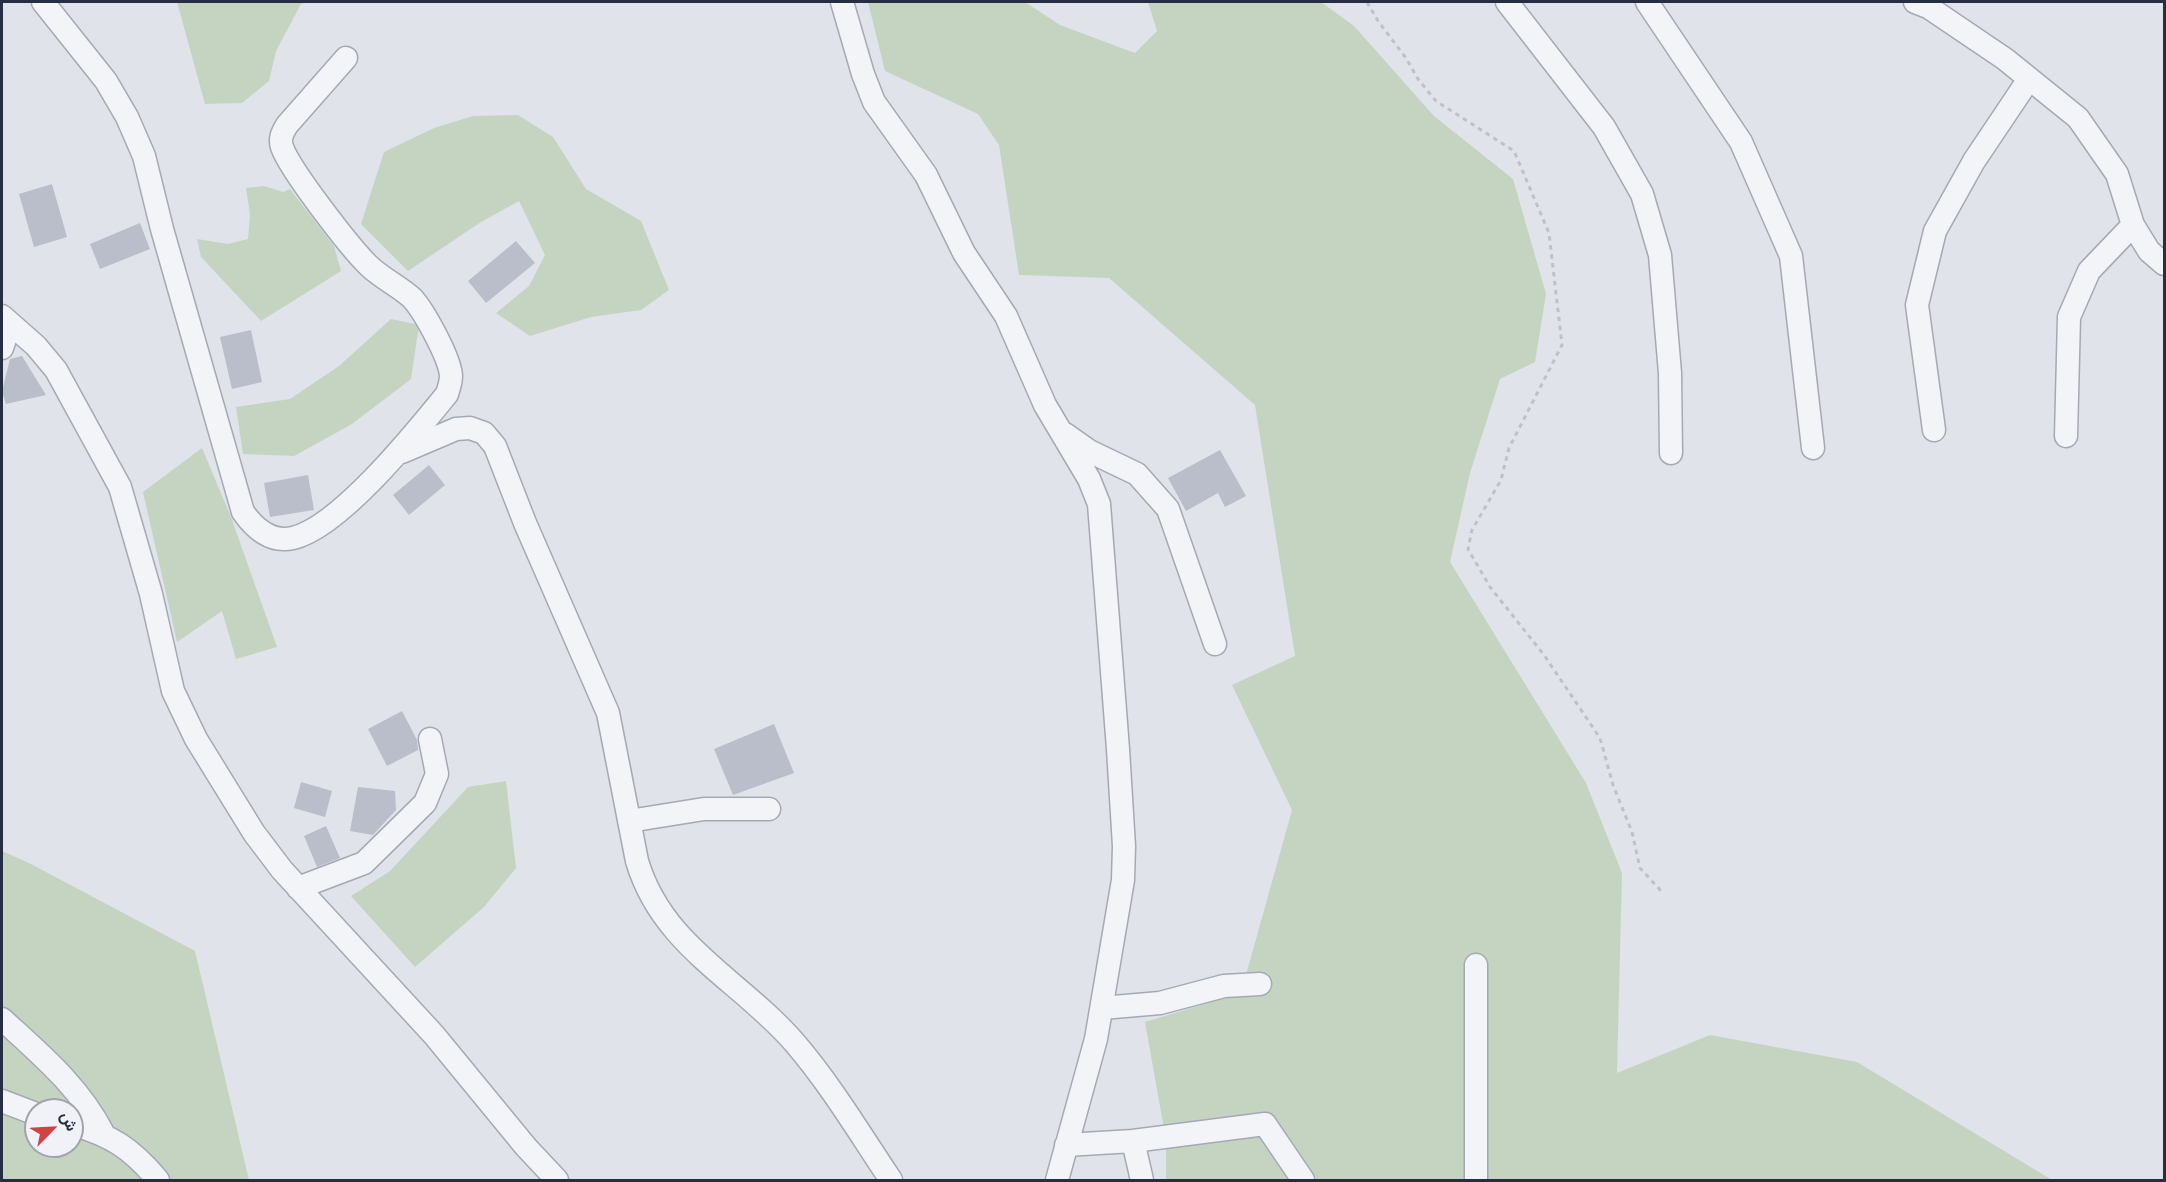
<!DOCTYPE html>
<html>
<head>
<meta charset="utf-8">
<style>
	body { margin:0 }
	#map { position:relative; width:2166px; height:1182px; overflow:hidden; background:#e0e3ea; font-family:"Alegreya Sans",Vazirmatn,sans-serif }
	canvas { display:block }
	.frame { position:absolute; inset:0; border:3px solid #282e42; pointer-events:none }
	.north { position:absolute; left:24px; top:1098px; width:60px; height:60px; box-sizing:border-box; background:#f0f2f7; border:2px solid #a0a4af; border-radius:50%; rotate:66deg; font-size:16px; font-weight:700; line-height:24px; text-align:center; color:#282e42 }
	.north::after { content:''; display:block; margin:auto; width:21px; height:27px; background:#d34145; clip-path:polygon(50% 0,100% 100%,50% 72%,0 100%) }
</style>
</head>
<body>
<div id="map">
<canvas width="2166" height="1182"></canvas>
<div class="frame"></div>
<div class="north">ش</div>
</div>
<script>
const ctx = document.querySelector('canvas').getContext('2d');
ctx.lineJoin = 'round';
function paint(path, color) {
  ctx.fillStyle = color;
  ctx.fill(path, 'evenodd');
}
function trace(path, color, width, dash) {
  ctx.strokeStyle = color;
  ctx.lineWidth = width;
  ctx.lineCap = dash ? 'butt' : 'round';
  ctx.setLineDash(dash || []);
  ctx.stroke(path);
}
const green = new Path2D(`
	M177 2H308L301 4 276 51 269 81 242 103 205 104Z
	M868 2H1025L1060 25 1135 53 1157 31 1148 2H1321L1354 26 1434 116 1513 179 1546 294 1535 362 1500 379 1470 473 1450 562 1586 783 1622 873 1617 1073 1710 1035 1857 1062 2052 1180H1166V1140L1145 1022 1241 993 1292 810 1232 685 1295 656 1255 405 1109 278 1019 275 999 145 978 114 885 71Z
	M518 115 553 137 586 189 641 221 669 290 641 310 591 317 530 336 496 313 529 286 545 255 519 201 481 222 408 271 361 224 384 152 434 128 473 116Z
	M264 186 283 192 290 189 334 246 341 271 261 321 201 257 197 239 228 244 248 239 250 214 246 188Z
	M391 319 419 325 411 379 352 424 294 456 243 454 236 407 290 399 339 366Z
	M202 448 231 517 277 647 236 659 222 611 177 642 143 492Z
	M506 781 516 868 484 907 415 967 351 896 390 871 468 787Z
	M2 851 29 863 195 951 249 1180H2ZM36 1110H72V1146H36Z`);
const building = new Path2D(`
	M52 184 67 237 34 247 19 194Z
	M140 223 150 249 100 269 90 244Z
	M516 241 535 263 486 303 468 281Z
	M251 330 262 382 232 389 220 337Z
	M22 356 46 395 6 404 2 391 10 359Z
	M1220 450 1246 496 1225 507 1218 493 1186 511 1168 478Z
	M429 465 445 485 409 515 393 495Z
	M308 475 314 510 270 517 264 483Z
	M402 711 417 740 418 750 387 766 368 729Z
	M774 724 794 773 733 795 714 749Z
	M301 782 332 791 325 817 294 808Z
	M358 787 395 791 396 810 373 835 350 831Z
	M326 826 340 858 317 867 304 836Z`);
const path = new Path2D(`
	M1367 2 1378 21 1406 58 1418 79 1436 101 1514 151 1549 233 1562 345 1509 448 1501 480 1472 530 1468 549 1490 587 1544 655 1600 738 1613 785 1632 832 1640 868 1662 892`);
const minor = new Path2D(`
	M43 2 106 81 127 117 144 156 162 229 243 512C255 529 271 543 293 538 340 527 416 432 447 394 449 388 451 381 451 376 450 358 424 311 412 298 399 286 381 278 368 265 349 246 290 170 282 147 279 138 283 132 287 125L346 58
	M842 2 863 74 874 102 926 175 964 253 1006 316 1045 405 1089 479 1099 504 1118 749 1124 846 1123 880 1096 1039 1057 1180
	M1507 2 1604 127 1642 194 1660 255 1670 373 1671 453
	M1647 2 1741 142 1791 256 1813 448
	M1915 2 1928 7 2005 59 2078 118 2117 174 2133 225 2149 251 2164 264
	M2 316 36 346 56 370 120 487 151 594 173 691 196 739 254 833 282 870 434 1035 526 1147 557 1180
	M2 348 10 325
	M1934 430 1917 305 1935 231 1974 161 2029 79
	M1065 434 1089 451 1137 474 1168 509 1215 644
	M2066 436 2069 317 2089 271 2133 225
	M402 452 456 429 470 428 484 433 495 446 525 523 608 713 637 861C662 946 739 979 794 1042 831 1085 860 1134 891 1180
	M629 821 704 809H769
	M298 888 364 863 425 803 437 774 430 739
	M1102 1008 1160 1003 1224 986 1260 984
	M2 1019C40 1054 79 1086 103 1133
	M2 1101 36 1114
	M72 1124C112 1136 131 1148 158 1180
	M1133 1141 1265 1124 1303 1180
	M1066 1145 1133 1141 1142 1180
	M1476 1180V965`);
paint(green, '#c4d4c1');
paint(building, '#babeca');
trace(minor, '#a5a9b4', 25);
trace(path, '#bec1c9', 3, [4.5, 4.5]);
trace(minor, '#f3f4f8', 22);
</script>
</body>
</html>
